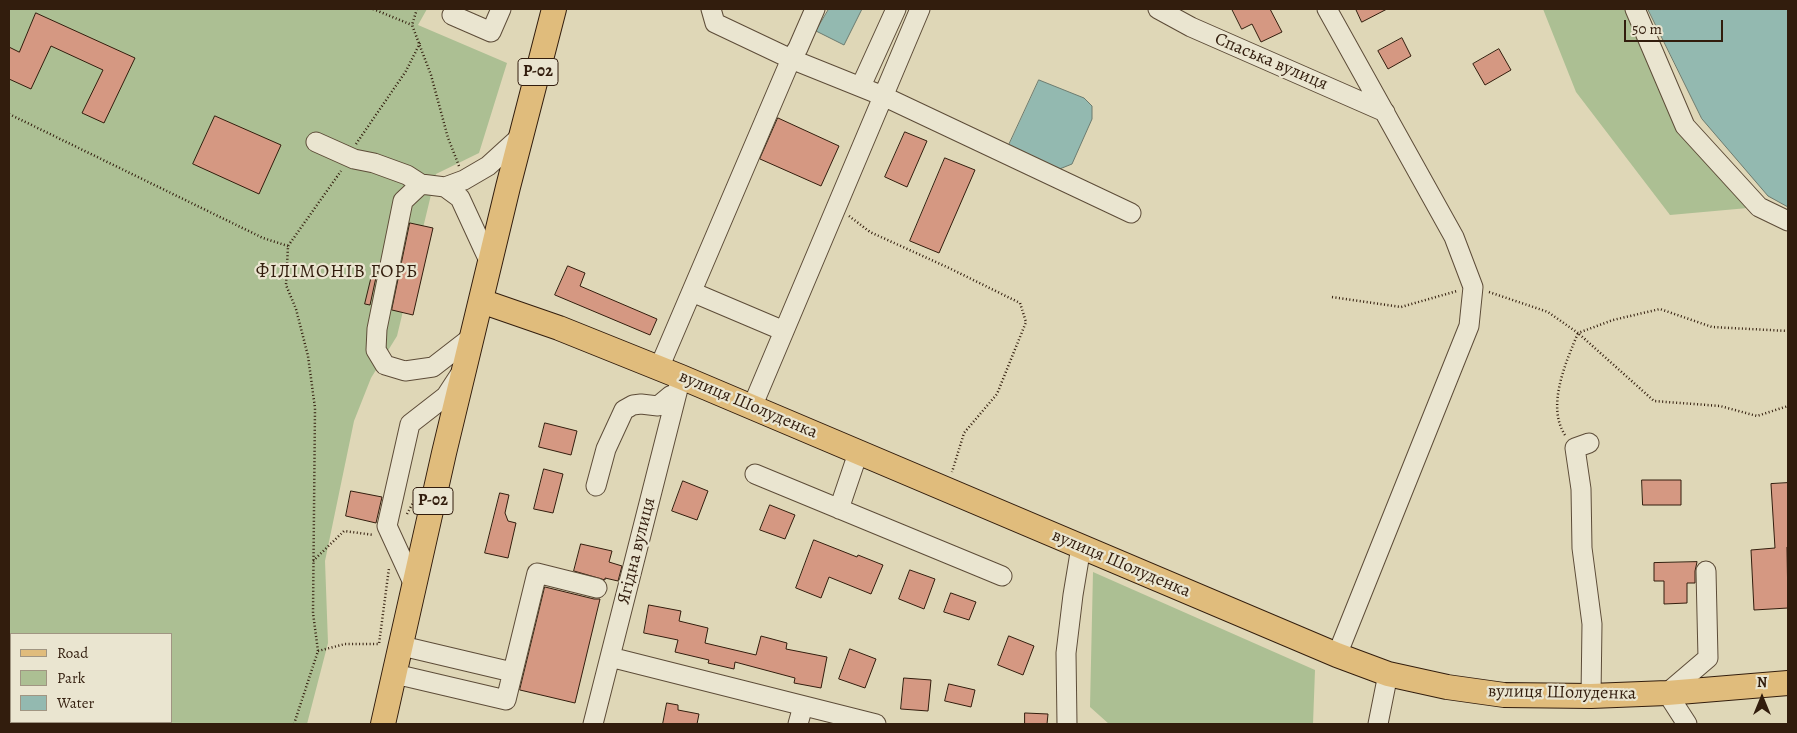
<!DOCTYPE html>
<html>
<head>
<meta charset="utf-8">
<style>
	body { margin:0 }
	#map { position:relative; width:1797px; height:733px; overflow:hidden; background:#dfd7b7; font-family:Alegreya,serif }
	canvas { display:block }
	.frame { position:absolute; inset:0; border:10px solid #321d0d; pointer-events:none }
	.legend { position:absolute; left:10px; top:633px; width:162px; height:90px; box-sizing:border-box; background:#eae5d0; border:1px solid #a09582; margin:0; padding:6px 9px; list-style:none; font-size:15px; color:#321d0d }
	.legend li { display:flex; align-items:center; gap:10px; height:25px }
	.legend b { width:25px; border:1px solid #a09582 }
	.north { position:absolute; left:1737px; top:673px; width:50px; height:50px; -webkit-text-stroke:4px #eae5d0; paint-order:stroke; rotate:0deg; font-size:14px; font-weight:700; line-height:20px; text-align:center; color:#321d0d }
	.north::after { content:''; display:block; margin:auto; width:18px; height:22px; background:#321d0d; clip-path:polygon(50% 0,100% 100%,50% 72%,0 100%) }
	.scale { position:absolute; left:1624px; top:20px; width:99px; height:22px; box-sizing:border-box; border:2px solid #321d0d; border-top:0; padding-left:6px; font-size:15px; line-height:18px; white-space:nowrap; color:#321d0d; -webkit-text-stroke:4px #eae5d0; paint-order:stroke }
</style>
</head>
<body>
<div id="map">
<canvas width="1797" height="733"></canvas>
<div class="frame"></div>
<ul class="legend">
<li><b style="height:6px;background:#e0bc7c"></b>Road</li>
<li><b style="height:14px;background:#acbf93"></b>Park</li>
<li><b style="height:14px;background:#93b9b0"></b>Water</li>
</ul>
<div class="north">N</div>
<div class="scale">50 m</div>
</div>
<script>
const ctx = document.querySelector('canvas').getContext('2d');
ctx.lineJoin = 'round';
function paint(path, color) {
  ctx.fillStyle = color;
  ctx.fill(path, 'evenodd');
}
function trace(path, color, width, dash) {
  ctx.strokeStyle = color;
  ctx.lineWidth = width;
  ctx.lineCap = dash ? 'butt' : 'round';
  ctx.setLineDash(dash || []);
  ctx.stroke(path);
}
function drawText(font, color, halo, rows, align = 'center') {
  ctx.font = font + ' Alegreya,serif';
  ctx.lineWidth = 4.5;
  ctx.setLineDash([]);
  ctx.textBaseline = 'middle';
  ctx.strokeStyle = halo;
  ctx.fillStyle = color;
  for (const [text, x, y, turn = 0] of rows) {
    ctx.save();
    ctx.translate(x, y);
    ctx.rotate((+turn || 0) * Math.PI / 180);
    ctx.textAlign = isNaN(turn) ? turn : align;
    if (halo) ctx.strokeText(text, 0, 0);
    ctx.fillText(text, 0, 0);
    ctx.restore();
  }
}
const green = new Path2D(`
	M9 9H427L418 25 507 63 479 153 436 174 397 336 371 378 354 421 325 561 328 643 307 724H9ZM11 634H171V722H11Z
	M1543 9H1635L1685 126 1759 207 1670 215 1576 92Z
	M1093 572 1315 670 1313 724H1109L1090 707Z`);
const water = new Path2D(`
	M829 9H862L844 45 816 31Z
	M1648 9H1788V207L1768 196 1702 119Z
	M1039 80 1084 98 1092 106V119L1072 164 1057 170 1008 147Z`);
const building = new Path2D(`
	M1232 9H1270L1282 32 1261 42 1252 24 1242 29Z
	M1356 9H1387L1362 22Z
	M36 13 135 58 104 123 82 113 103 70 51 46 31 89 9 79V47L19 52Z
	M1402 38 1411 56 1388 69 1378 51Z
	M1499 49 1511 70 1485 85 1473 64Z
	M215 116 281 145 259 194 193 164Z
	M778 118 839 146 821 186 760 159Z
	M905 132 927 141 907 187 885 177Z
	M945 158 975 170 939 253 910 241Z
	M410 223 433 228 413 315 392 310Z
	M568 266 585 273 580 286 657 319 650 335 555 295Z
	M374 267 378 268 370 305 365 304Z
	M545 423 577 431 571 455 539 447Z
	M544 469 563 474 553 513 534 509Z
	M1642 480H1681V505H1643Z
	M683 481 708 491 697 520 672 511Z
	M1788 483V547H1787L1788 608 1754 610 1751 550 1775 548 1771 484Z
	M351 491 382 497 376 523 346 516Z
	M500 493 509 495 505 513 508 521 516 523 508 558 485 553Z
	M770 505 795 515 785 539 760 530Z
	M814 540 857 557 858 555 883 565 871 594 829 577 821 598 796 588Z
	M581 544 612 551 609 562 622 566 618 581 605 578V580L574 571Z
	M1697 562 1695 571V583H1687V603L1664 604V581H1654V563Z
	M910 570 935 579 924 609 899 599Z
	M545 587 594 599H600L575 703 520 690Z
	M951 593 976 602 969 620 944 612Z
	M649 605 681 611 679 621 708 628 705 643 756 655 761 636 787 643 786 649 827 657 821 688 794 683 795 678 735 662 734 669 708 663 709 660 675 652 678 640 644 633Z
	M1009 636 1034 646 1023 675 998 665Z
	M850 649 876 659 865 688 839 679Z
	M904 678 931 680 928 711 901 709Z
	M949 684 975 690 971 707 945 701Z
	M667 703 678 705V710L699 714 697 724H663Z
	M1025 713 1048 714 1047 724H1025Z`);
const path = new Path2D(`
	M373 9 412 25
	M417 9 412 25 431 75 448 138 459 166
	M9 114 263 238 288 246
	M356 144 406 71 420 43
	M849 216 870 232 949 268 1020 303 1026 322 997 394 964 433 952 472
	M1489 292 1548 312 1578 333 1613 320 1660 309 1712 327 1788 331
	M1332 297 1401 307 1457 291
	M1565 435C1546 406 1566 362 1578 333L1654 401 1720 406 1757 416 1788 406
	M407 514 414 501
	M313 561 344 531 374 535
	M318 651 345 644H379L389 568
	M294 724 318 651 313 613 315 408 308 356 296 309 286 285 288 246 341 171`);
const minor = new Path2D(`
	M711 9 715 23 791 59 883 96 1131 213
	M1158 9 1191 27 1385 112
	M1327 9 1454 237 1473 287 1469 326 1337 655
	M1635 9 1685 126 1759 207 1788 221
	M452 15 491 32 501 9
	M861 86 896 9
	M316 142 354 159 374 163 407 175 421 184 445 187 464 180 488 166 521 136
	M421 184 403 201 377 329 376 350 385 365 405 371 433 367 473 336
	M445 187 460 198 490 263
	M692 292 784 331
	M659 368 791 59 798 48 815 9
	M752 407 920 9
	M1589 443 1575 448 1581 489 1582 548 1592 624 1591 696
	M755 474 1002 576
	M596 486 606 449 624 410 633 405 641 404 658 406 670 396 677 393
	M839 509 858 453
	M415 587 387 526 410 424 446 396 459 376
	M402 646 512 672
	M610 657 876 724
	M395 674 506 700 537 573 597 588
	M593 724 681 377
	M798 724 803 706
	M1067 724 1066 653 1073 595 1081 547
	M1378 724 1388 674
	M1687 724 1667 693 1708 658 1706 571`);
const major = new Path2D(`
	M481 301 559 328 681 377 1337 655 1388 674 1447 687 1504 695 1591 696 1667 693 1788 683
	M383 724 444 453 508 187 554 9`);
const shields = [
	[538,72,40],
	[433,501,40]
];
const shieldNames = [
	["Р-02",538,72],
	["Р-02",433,501]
];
const streetNames = [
	["Спаська вулиця",1271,62,23],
	["вулиця Шолуденка",748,405,23],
	["Ягідна вулиця",637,551,-76],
	["вулиця Шолуденка",1121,564,23],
	["вулиця Шолуденка",1562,693,1]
];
const neighbourhoodNames = [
	["ФІЛІМОНІВ ГОРБ",337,272]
];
paint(green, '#acbf93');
paint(water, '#93b9b0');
trace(water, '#6c7b6f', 1);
paint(building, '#d59882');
trace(building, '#321d0d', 1);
trace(minor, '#5d4c38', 21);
trace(major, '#321d0d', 26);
trace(path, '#321d0d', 2.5, [1, 2.5]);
trace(minor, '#eae5d0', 19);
trace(major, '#e0bc7c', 24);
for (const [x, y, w] of shields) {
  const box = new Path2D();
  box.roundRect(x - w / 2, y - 13.5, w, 27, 4);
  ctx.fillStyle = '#eae5d0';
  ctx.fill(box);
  trace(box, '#321d0d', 1);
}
drawText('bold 16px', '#321d0d', null, shieldNames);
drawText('18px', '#321d0d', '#eae5d0', streetNames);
ctx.letterSpacing = '1px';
drawText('19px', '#321d0d', '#eae5d0', neighbourhoodNames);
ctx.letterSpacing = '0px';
</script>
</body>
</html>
